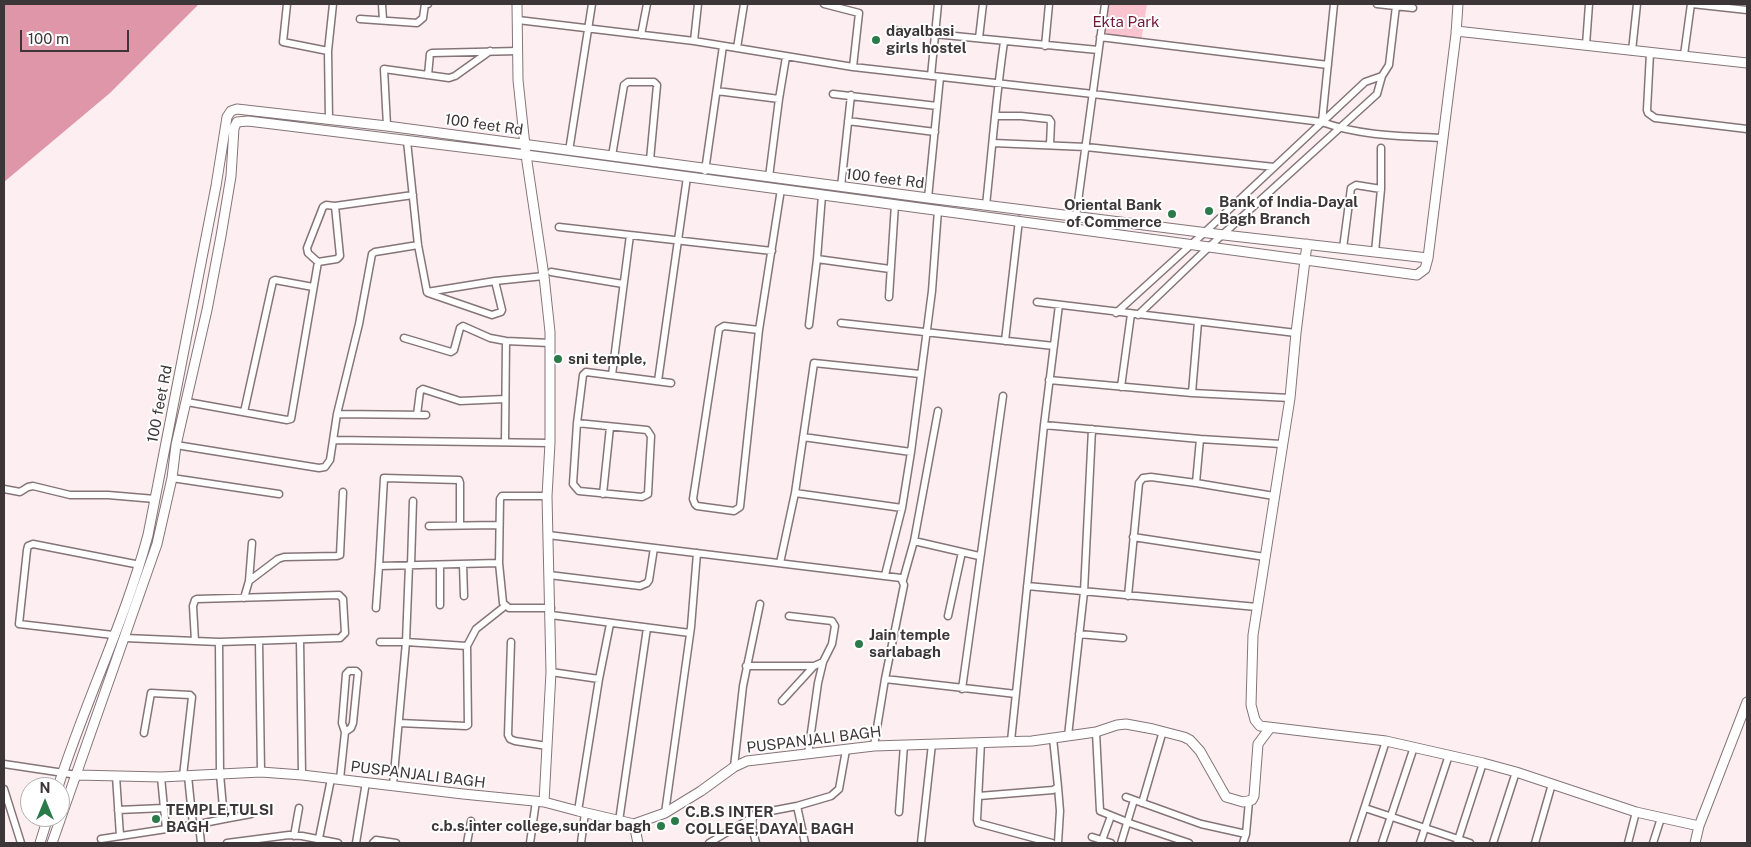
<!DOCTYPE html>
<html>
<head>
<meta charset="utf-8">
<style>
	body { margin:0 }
	#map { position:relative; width:1751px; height:847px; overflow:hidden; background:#fdeef1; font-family:"Public Sans",sans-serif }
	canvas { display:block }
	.frame { position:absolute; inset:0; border:5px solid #3d3638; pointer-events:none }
	.north { position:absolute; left:20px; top:777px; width:50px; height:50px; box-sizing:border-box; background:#fff; border:1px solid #b1afaf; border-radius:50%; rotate:0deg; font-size:14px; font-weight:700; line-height:20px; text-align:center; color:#3d3638 }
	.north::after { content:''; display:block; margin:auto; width:18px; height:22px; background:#2a7a4a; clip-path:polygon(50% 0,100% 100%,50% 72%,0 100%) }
	.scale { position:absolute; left:20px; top:30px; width:109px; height:22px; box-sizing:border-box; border:2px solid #3d3638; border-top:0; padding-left:6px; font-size:15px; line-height:18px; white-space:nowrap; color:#3d3638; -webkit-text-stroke:4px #fff; paint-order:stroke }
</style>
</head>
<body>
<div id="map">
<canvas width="1751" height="847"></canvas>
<div class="frame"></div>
<div class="north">N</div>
<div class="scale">100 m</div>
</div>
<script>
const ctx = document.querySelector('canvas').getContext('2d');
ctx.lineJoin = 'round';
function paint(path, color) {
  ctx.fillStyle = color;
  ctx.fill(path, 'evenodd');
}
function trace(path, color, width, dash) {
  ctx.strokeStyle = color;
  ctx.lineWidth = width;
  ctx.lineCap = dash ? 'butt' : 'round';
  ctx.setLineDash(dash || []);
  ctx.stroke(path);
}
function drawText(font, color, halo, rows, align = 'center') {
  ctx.font = font + ' "Public Sans",sans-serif';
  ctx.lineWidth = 4;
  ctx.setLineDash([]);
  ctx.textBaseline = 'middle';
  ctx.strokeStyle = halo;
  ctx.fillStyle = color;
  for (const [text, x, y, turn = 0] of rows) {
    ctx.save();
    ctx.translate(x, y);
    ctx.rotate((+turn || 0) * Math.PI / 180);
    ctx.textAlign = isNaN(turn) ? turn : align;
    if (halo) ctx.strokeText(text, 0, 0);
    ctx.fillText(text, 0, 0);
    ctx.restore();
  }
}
const green = new Path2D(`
	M1106 4H1147L1141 42 1100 37Z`);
const water = new Path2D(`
	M4 4H199L110 93 4 182Z`);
const street = new Path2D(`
	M287 4 283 42 328 51
	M382 4 383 20
	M824 4 859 13 853 67
	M1377 4 1413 8
	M1692 4 1747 10
	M360 19 417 23 423 18 425 4H428
	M518 20 694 41 853 67 1093 94 1322 122C1360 136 1402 136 1443 138
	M893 30 1098 50
	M641 35 647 4
	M1100 37 1328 65
	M979 38 983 4
	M694 41 698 4
	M1586 45 1589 4
	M1045 46 1049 4
	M737 48 744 4
	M1632 51 1637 4
	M1650 53 1647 110 1648 113 1655 118 1747 129
	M1684 55 1691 4
	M428 75 430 54 432 53 518 51
	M931 76 938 4
	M717 91 779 99 786 57
	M833 94 937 106
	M995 116H1021L1049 119 1051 122 1050 145
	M329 120 328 51 333 4
	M848 121 935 132
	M1322 122 1334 4
	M387 126 384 69 449 78 455 76 490 51
	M407 141 418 245 427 292
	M993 143 1086 147 1274 167
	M569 151 592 4
	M612 156 624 85 628 82H654L657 85 650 160
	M705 171 723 46
	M769 177 779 99
	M841 187 851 95
	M928 198 940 77
	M986 205C992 151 996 96 1004 42
	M335 206 326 205 323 207 307 248 308 253 318 262 337 259 340 256 335 206 413 195
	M1076 216 1105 4
	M559 227 772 251
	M1343 248 1351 188 1356 185 1381 189
	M1375 252 1381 189V148
	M817 259 890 269
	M551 272 623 284
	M427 292 495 281 544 276
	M428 293 492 315 501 312 502 310 495 281
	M889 297 895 204
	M1037 302 1296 333
	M1116 313 1205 232 1365 82 1382 76 1389 65 1396 6
	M1138 315 1210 246 1377 94 1382 76
	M841 323 1054 346
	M809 325 817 259 822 195
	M759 330 724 326 719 329 693 499 695 504 697 506 734 511 740 507 759 330 781 189
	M404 338 451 352 454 350 460 328 463 326 490 338 506 341 550 343
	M1005 341 1019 220
	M612 375 630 235
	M1049 380 1192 393 1290 398
	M658 381 687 177
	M1121 387 1131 314
	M1192 393 1198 322
	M187 402 287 420 291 419 318 262
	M244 412 273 281 275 280 313 287
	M337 414 426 415
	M417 415 420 391 423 389 460 401 505 399
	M577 423 647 430 651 436 648 494 642 497 579 491 573 484 577 423 583 375 586 372 671 383
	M1044 425 1200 439 1281 444
	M803 437 911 452
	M333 440 550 443
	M505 442 506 341
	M176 445 319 468 325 467 330 460 337 414 359 324 372 254 375 252 418 245
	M172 478 279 494
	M1196 483 1200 439
	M4 489 20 492 28 487 33 486 70 495H108L155 499
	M795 493 902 508
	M603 494 610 427
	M429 526 499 525
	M548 535 901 578 904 585 885 679 874 746
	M1133 537 1265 557
	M914 541 979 556
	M499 563 503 603 509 608H551
	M780 563 795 493 814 363 920 374
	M463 564 464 596
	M411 565 413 501
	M379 566 384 478 459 480 460 483V525
	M549 575 640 586 647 583 649 580 654 548
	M885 575 902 508 911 452 932 291 938 210
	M903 580 914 541 938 411
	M249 581 252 543
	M1027 586 1257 607
	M1128 596 1139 483 1143 478 1151 477 1196 483 1274 496
	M244 598 249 581 278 559 284 557 337 556 340 555 343 492
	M440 605V565
	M376 608 379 566 499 563 500 499 502 496H547
	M551 615 690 633
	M948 616 962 552
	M1079 634 1123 638
	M113 635 19 624 27 550 28 546 33 544 140 565
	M125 638 219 642 340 638 345 633 343 599 339 595 197 599 195 600 193 606 195 641
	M300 640 302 775
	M259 641 261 772
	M219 642 220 774 224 819 251 814
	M380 642H406L409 565
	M511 642 508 735 510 739 515 741 547 746
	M467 646 476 629 505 606
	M746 666H814
	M551 672 599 679 578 811
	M599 679 610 624
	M885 679 1016 694
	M962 689 1003 396
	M782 701 814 666 823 662 832 644 835 626 832 621 789 616
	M1096 732 1100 811 1132 824 1189 843
	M144 733 151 693 190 695 192 697 183 776
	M1068 736 1084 592 1092 429
	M1011 741 1044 425 1059 305
	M981 742 977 820 978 823 1052 843
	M808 754 818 683 823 662
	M4 764 77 775
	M734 767 743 686 760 604
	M116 776 120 836
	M188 776 193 825
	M161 777 166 829
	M340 779 345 732 342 723 346 674 349 671H356L358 673 353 723 351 728 345 732
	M393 785 406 642 467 646 468 725 466 726 399 723
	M1058 787 1060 811 1058 843
	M4 789 21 843
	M979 796 1053 790 1058 787 1053 738
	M1126 797 1201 824 1246 834
	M1142 803 1163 731
	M797 806 805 843
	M1365 808 1470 843
	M118 810 164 808
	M899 812 904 745
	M665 813 691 627 697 553
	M619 821 647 628
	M199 824 201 843
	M294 836 299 808
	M1092 837 1111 843
	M101 839 199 824 224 819
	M227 843 289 835 302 836 338 843
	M318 843 331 779
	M356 843 366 782
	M373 843 376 840 396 843
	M467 843 471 821
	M530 843 536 801
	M581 843 585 813
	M709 843 753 817
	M756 843C754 834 749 822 755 814L797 806 831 796 839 789 846 750
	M921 843 932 744
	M1101 843 1111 816
	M1121 843 1134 800
	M1243 843 1246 834 1249 801
	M1353 843 1386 741
	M1382 843 1414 747
	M1420 843 1449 755
	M1457 843 1483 763
	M1493 843 1516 772
	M1535 843 1552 784
	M1628 843 1636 812
	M1653 843 1661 818`);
const secondary = new Path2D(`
	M517 4 518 80 526 155 544 276 550 332V443L547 496 551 672 544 802
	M1456 31 1747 63
	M1307 244 1296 333 1290 398 1253 635 1251 705 1255 720 1260 726 1386 741 1483 763 1516 772 1636 812 1699 826
	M77 775 161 777 261 772 302 775 463 794 544 802 578 811 634 824 665 813 701 791 734 767 747 761 874 746 1032 741 1096 732 1117 725 1126 724 1153 729 1184 737 1190 740 1200 751 1226 797 1243 802 1252 800 1254 796 1258 744 1270 728
	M58 787C85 702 125 621 148 535L216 186 227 117 231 111 237 109 387 126 928 198 1224 235 1428 258
	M634 824 638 843
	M40 843 48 817
	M52 843 157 544 172 478 176 445 207 310 221 236 231 176 234 128 237 122 248 121 526 155 1417 275 1425 269 1428 258 1456 34 1458 4
	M1695 843 1699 826 1747 702`);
const markers = [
	[876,40,5,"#2a7a4a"],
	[1209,211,5,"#2a7a4a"],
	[1172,214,5,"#2a7a4a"],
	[558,359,5,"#2a7a4a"],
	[859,644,5,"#2a7a4a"],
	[156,819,5,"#2a7a4a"],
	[675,821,5,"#2a7a4a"],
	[661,826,5,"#2a7a4a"]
];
const parkNames = [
	["Ekta Park",1126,22]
];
const poiNames = [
	["dayalbasi",886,31],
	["girls hostel",886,48],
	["Bank of India-Dayal",1219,202],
	["Bagh Branch",1219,219],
	["Oriental Bank",1162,205,"right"],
	["of Commerce",1162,222,"right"],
	["sni temple,",568,359],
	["Jain temple",869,635],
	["sarlabagh",869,652],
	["TEMPLE,TULSI",166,810],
	["BAGH",166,827],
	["C.B.S INTER",685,812],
	["COLLEGE,DAYAL BAGH",685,829],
	["c.b.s.inter college,sundar bagh",651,826,"right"]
];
const streetNames = [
	["100 feet Rd",484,125,8],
	["100 feet Rd",885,179,7],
	["100 feet Rd",160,404,-79],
	["PUSPANJALI BAGH",814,740,-7],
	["PUSPANJALI BAGH",418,775,7]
];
paint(green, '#f9c3cf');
paint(water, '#df96a8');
trace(street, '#857578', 9);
trace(secondary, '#857578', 11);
trace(street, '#fff', 6);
trace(secondary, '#fff', 9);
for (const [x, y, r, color] of markers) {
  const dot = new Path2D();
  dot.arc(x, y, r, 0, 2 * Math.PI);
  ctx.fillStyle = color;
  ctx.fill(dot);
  trace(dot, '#fff', 2);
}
drawText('15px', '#6e1b38', '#fff', parkNames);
drawText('bold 15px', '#3d3638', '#fff', poiNames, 'left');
drawText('15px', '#3d3638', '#fff', streetNames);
</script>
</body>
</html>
